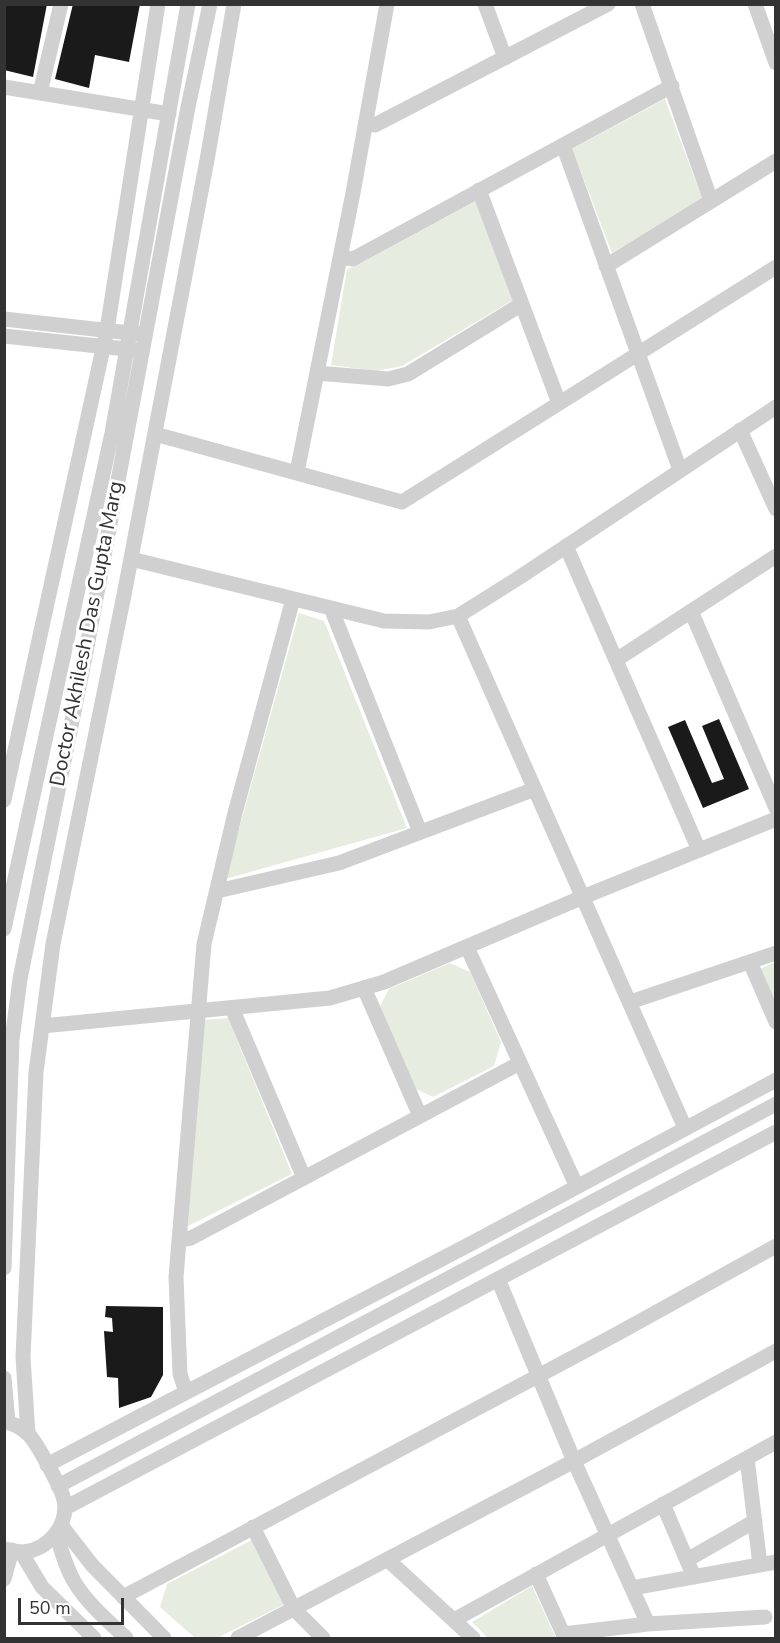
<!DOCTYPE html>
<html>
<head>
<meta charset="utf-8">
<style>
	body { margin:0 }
	#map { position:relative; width:780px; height:1643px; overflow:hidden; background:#fff; font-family:"Nunito Sans",sans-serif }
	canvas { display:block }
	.frame { position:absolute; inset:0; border:6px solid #333; pointer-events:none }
	.scale { position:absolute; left:18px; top:1598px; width:106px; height:27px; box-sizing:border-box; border:3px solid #333; border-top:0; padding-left:8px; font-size:18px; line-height:21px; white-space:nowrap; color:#333; -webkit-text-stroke:4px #fff; paint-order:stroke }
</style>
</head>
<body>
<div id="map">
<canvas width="780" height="1643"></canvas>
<div class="frame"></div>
<div class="scale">50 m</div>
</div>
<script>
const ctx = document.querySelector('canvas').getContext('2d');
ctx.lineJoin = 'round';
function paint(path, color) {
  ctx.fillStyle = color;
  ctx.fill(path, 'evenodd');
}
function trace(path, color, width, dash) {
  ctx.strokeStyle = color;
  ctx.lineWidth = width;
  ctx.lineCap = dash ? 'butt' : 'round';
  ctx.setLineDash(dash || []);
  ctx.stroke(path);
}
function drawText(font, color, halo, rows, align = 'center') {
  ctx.font = font + ' "Nunito Sans",sans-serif';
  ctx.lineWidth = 6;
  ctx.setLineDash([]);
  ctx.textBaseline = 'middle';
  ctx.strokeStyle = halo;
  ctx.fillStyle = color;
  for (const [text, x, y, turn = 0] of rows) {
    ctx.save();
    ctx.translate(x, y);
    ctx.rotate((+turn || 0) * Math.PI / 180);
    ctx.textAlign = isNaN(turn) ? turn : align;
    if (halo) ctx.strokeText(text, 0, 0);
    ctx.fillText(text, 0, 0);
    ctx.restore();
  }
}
const green = new Path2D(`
	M665 99 702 198 612 253 572 149Z
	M476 201 513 300 402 366 376 371 331 365 347 269 360 264Z
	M299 613 324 621 407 828 225 879Z
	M775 962V1007L760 969Z
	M450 963 470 972 501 1042 494 1066 433 1097 416 1089 379 1008 389 989Z
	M228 1018 292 1174 188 1226 203 1020Z
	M252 1540 285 1604 217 1638H195L160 1607 167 1584Z
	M532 1586 556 1638H488L472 1622Z`);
const building = new Path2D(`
	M4 4H47L33 77 4 70Z
	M73 4H140L129 62 95 55 89 88 55 79Z
	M719 719 749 789 703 808 668 727 685 720 712 783 724 779 702 726Z
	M106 1306 163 1307V1375L151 1397 119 1408 118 1378 107 1377 104 1331 113 1332 112 1318 105 1317Z`);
const minor = new Path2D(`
	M485 4 505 58
	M642 4 711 201
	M755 4 776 63
	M4 87 169 114
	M40 93 61 4
	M366 123 375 125 608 4
	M563 145 680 470
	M479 190 559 403
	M340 257 353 259 672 86
	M606 266 776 161
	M4 319 139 334
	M4 336 136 350
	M317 373 388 379 408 374 522 304
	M740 430 776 509
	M155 434 402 502 776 267
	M297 472 353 193 387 4
	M566 546 699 850
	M131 559 384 621 429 622 458 616 520 577 776 407
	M331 608 420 832
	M691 611 776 808
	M458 616 685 1128
	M616 660 776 556
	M4 800 107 330 158 4
	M217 891 339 863 535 789
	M4 929 112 433 188 4
	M467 947 577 1187
	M750 962 776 1022
	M364 988 420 1116
	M630 1002 776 953
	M232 1008 304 1178
	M42 1026 330 998 384 982 583 897 776 819
	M179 1240 191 1238 520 1063
	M4 1268 12 1040 20 979 86 652 188 107 210 4
	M498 1279 574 1461 648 1624
	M4 1378 8 1422
	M186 1392 180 1374 176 1277 204 944 235 813 293 599
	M4 1422C14 1423 22 1428 29 1435 37 1443 62 1489 64 1500 69 1525 48 1550 23 1552 17 1552 10 1550 4 1549
	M28 1434 23 1357 36 1072 53 944 124 595 207 160 234 4
	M747 1458 760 1565
	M47 1465 476 1241 776 1080
	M58 1486 776 1104
	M663 1504 694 1577
	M65 1508 776 1132
	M61 1525 92 1565 164 1638
	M253 1527 294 1609 323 1638
	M56 1533C61 1550 66 1568 75 1583 88 1604 108 1621 126 1638
	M21 1552 42 1587 94 1638
	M388 1560 473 1638
	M687 1560 755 1521
	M536 1574 565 1638
	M4 1579 12 1550
	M632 1588 776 1562
	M123 1597 615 1335 776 1246
	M454 1620 776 1442
	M563 1634 648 1624 765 1617
	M238 1638 574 1461 776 1351`);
const streetNames = [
	["Doctor Akhilesh Das Gupta Marg",88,634,-79]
];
paint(green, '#e6ecdf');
paint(building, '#1a1a1a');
trace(minor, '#d0d0d0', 15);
drawText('21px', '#333', '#fff', streetNames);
</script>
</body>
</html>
